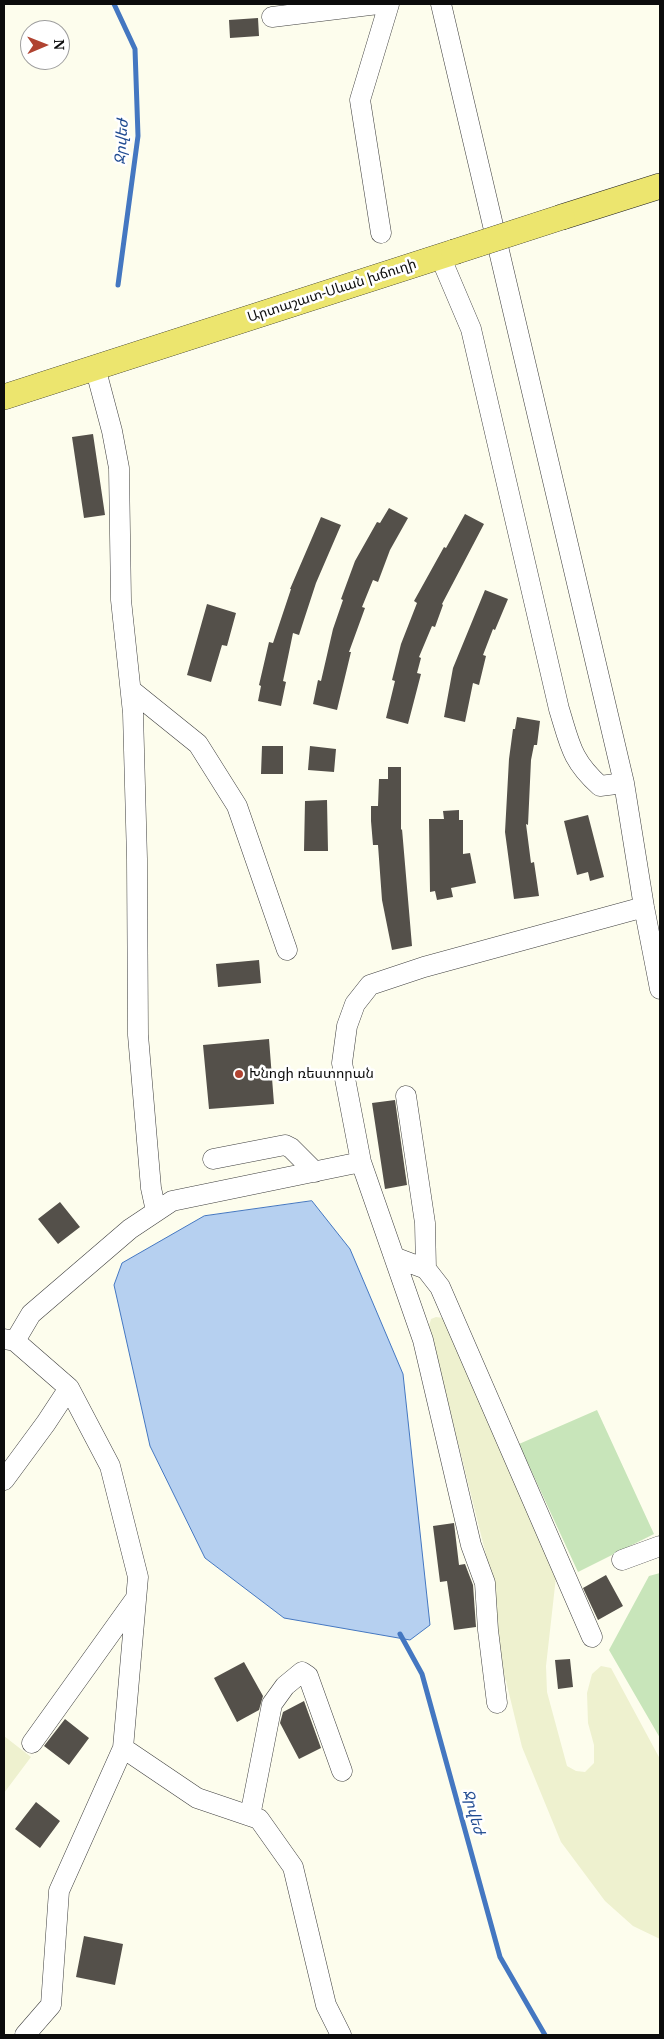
<!DOCTYPE html>
<html>
<head>
<meta charset="utf-8">
<style>
	body { margin:0 }
	#map { position:relative; width:664px; height:2039px; overflow:hidden; background:#fdfded; font-family:"Noto Serif",serif }
	canvas { display:block }
	.frame { position:absolute; inset:0; border:5px solid #0c0c0c; pointer-events:none }
	.north { position:absolute; left:20px; top:20px; width:50px; height:50px; box-sizing:border-box; background:#fff; border:1px solid #9e9e9e; border-radius:50%; rotate:89deg; font-size:14px; font-weight:700; line-height:20px; text-align:center; color:#0c0c0c }
	.north::after { content:''; display:block; margin:auto; width:18px; height:22px; background:#b04331; clip-path:polygon(50% 0,100% 100%,50% 72%,0 100%) }
</style>
</head>
<body>
<div id="map">
<canvas width="664" height="2039"></canvas>
<div class="frame"></div>
<div class="north">N</div>
</div>
<script>
const ctx = document.querySelector('canvas').getContext('2d');
ctx.lineJoin = 'round';
function paint(path, color) {
  ctx.fillStyle = color;
  ctx.fill(path, 'evenodd');
}
function trace(path, color, width, dash) {
  ctx.strokeStyle = color;
  ctx.lineWidth = width;
  ctx.lineCap = dash ? 'butt' : 'round';
  ctx.setLineDash(dash || []);
  ctx.stroke(path);
}
function drawText(font, color, halo, rows, align = 'center') {
  ctx.font = font + ' "Noto Serif","Noto Sans Armenian",serif';
  ctx.lineWidth = 5;
  ctx.setLineDash([]);
  ctx.textBaseline = 'middle';
  ctx.strokeStyle = halo;
  ctx.fillStyle = color;
  for (const [text, x, y, turn = 0] of rows) {
    ctx.save();
    ctx.translate(x, y);
    ctx.rotate((+turn || 0) * Math.PI / 180);
    ctx.textAlign = isNaN(turn) ? turn : align;
    if (halo) ctx.strokeText(text, 0, 0);
    ctx.fillText(text, 0, 0);
    ctx.restore();
  }
}
const farmland = new Path2D(`
	M436 1317 443 1318 556 1577 546 1666 547 1692 567 1766 576 1771 585 1772 594 1763V1745L588 1723 587 1693 592 1674 601 1666 611 1668 660 1759V1939L633 1926 605 1901 561 1842 522 1747 506 1681 498 1659 493 1583 429 1326 431 1319Z
	M4 1736 31 1757 4 1793Z`);
const green = new Path2D(`
	M597 1410 654 1534 578 1572 519 1444Z
	M660 1573V1738L609 1650 649 1576Z`);
const water = new Path2D(`
	M312 1201 350 1249 403 1374 430 1625 410 1640 284 1618 205 1558 150 1446 114 1285 122 1263 204 1216Z`);
const stream = new Path2D(`
	M114 4 135 49 138 136 118 285
	M400 1634 422 1674 500 1957 545 2035`);
const building = new Path2D(`
	M258 18 259 36 230 38 229 20Z
	M93 434 105 515 84 518 72 437Z
	M389 508 408 518 390 550 378 582 373 580 362 607 365 608 349 652H351L337 710 313 704 318 680 321 681 333 629 343 600 341 599 355 561 377 522 380 523Z
	M465 514 484 524 442 604 443 605 435 627 432 626 419 657 421 658 417 673 421 674 408 724 386 718 395 681 392 680 401 644 417 603 414 601 444 547 446 548Z
	M321 517 341 525 316 583 299 635 293 633 283 681 286 682 281 706 258 701 261 686 259 685 269 642 273 643 291 589H290Z
	M485 590 508 599 495 630 493 629 483 655 486 656 479 685 473 683 465 722 444 717 453 668Z
	M207 604 236 613 227 646 222 645 211 682 187 675Z
	M517 717 540 721 537 745H534L531 760 528 825 526 824 531 863 534 862 539 896 514 899 505 832 509 759 513 729H515Z
	M262 746H283V774H261Z
	M310 746 336 749 334 772 308 770Z
	M388 767H401V830L402 829 412 946 392 950 382 900 378 845H373L371 821V806H378L379 779H388Z
	M327 800 328 851H304L305 801Z
	M459 810V820H463V854L470 853 476 883 451 888 453 897 437 900 435 891 430 892 429 819H444L443 811Z
	M588 815 604 877 590 881 588 872 577 875 564 821Z
	M259 960 261 983 218 987 216 964Z
	M269 1039 274 1104 209 1109 203 1045Z
	M395 1100 407 1185 385 1189 372 1103Z
	M60 1202 80 1227 58 1244 38 1219Z
	M454 1523 459 1565 465 1564 473 1585 476 1627 454 1630 447 1581 440 1582 433 1526Z
	M606 1575 623 1606 598 1620 583 1588Z
	M570 1659 573 1687 558 1689 555 1660Z
	M244 1662 263 1696 259 1710 237 1722 214 1678Z
	M304 1701 321 1748 299 1759 280 1723 283 1712Z
	M65 1719 89 1738 69 1765 44 1746Z
	M36 1802 60 1821 40 1848 15 1829Z
	M84 1936 123 1944 115 1985 76 1977Z`);
const minor = new Path2D(`
	M441 4 624 783 644 907 660 989
	M272 17 378 4
	M381 233 360 100 389 4
	M440 256 471 329 559 709C570 744 571 760 600 786L624 783
	M95 367 112 431 119 468 121 600 133 713 137 859 138 1035 151 1188 156 1211
	M131 690 198 744 237 806 287 950
	M406 1096 425 1223 426 1269
	M213 1159 285 1145 291 1148 315 1172
	M361 1162 423 1340 471 1545 485 1583 488 1630 497 1703
	M394 1257 426 1269 440 1287 592 1637
	M4 1339 15 1341 69 1388 110 1466 138 1577 123 1748 59 1891 51 2005 25 2035
	M15 1341 31 1314 130 1229 172 1201 361 1162 342 1063 347 1026 355 1004 370 985 424 967 644 907
	M4 1480 46 1423 69 1388
	M622 1560 660 1546
	M32 1743 136 1598
	M123 1748 197 1798 259 1819 293 1867 326 2005 341 2035
	M250 1816 272 1704 285 1686 302 1672 308 1676 342 1771`);
const major = new Path2D(`
	M562 217 660 186
	M4 397 454 252`);
const majorBridge = new Path2D(`
	M454 252 562 217`);
const markers = [
	[239,1074,5,"#b04331"]
];
const streetNames = [
	["Արտաշատ-Սևան խճուղի",332,291,-18]
];
const poiNames = [
	["Խնոցի ռեստորան",249,1074]
];
const waterNames = [
	["Ջրվեժ",122,142,-86],
	["Ջրվեժ",473,1812,75]
];
paint(farmland, '#eef1cf');
paint(green, '#c8e5ba');
paint(water, '#b6d0f0');
trace(water, '#4477c1', 1);
trace(stream, '#4477c1', 5);
paint(building, '#54504a');
trace(minor, '#3f3f3f', 21);
trace(major, '#1d1d1d', 26);
trace(minor, '#fff', 20);
trace(major, '#ece56e', 25);
trace(majorBridge, '#1d1d1d', 26, []);
trace(majorBridge, '#ece56e', 25);
for (const [x, y, r, color] of markers) {
  const dot = new Path2D();
  dot.arc(x, y, r, 0, 2 * Math.PI);
  ctx.fillStyle = color;
  ctx.fill(dot);
  trace(dot, '#fff', 2);
}
drawText('14px', '#0c0c0c', '#fff', streetNames);
drawText('14px', '#0c0c0c', '#fff', poiNames, 'left');
drawText('italic 15px', '#214c92', '#fff', waterNames);
</script>
</body>
</html>
